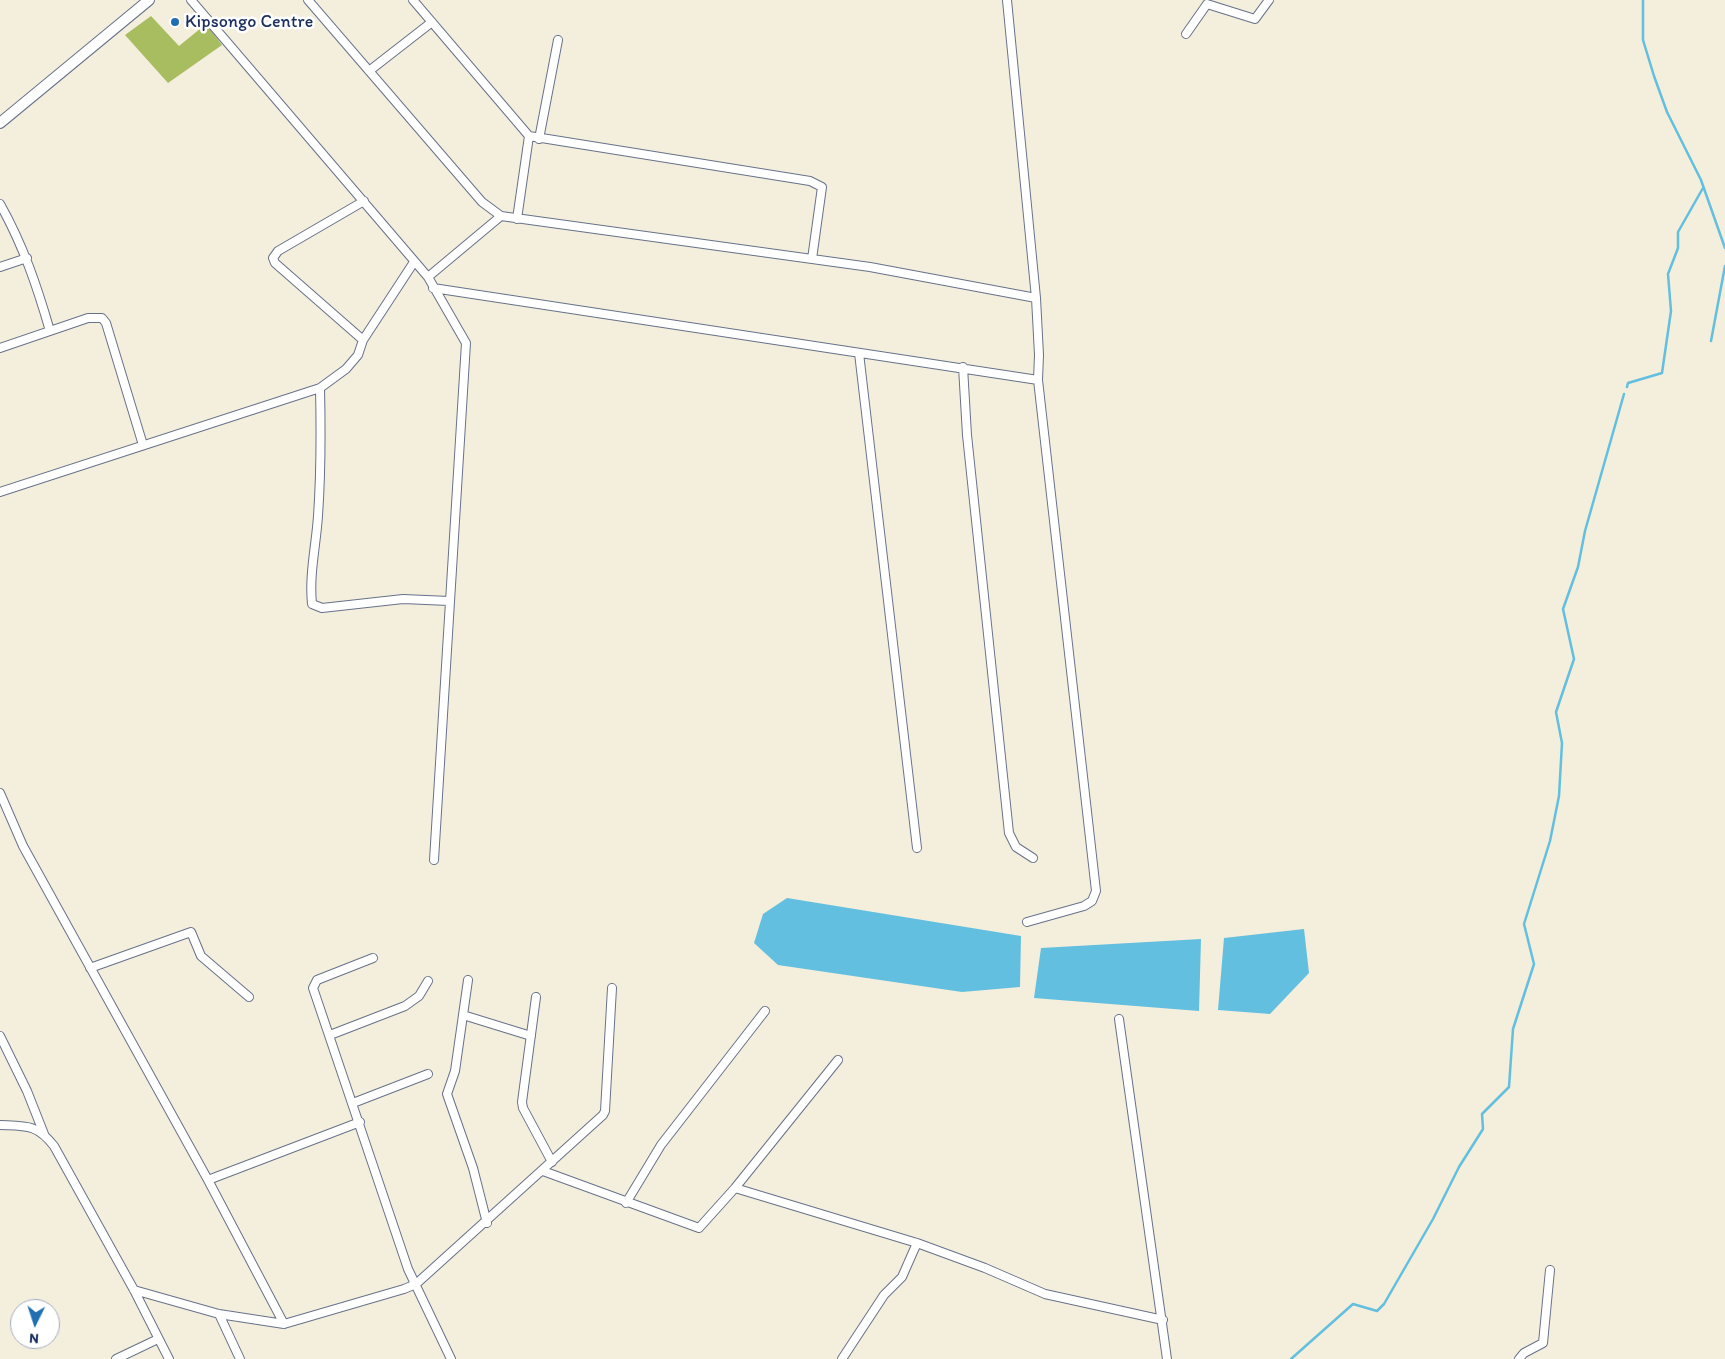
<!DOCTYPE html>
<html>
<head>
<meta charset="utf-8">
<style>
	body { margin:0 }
	#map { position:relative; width:1725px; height:1359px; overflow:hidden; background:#f4eedc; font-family:Itim,sans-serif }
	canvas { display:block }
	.north { position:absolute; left:10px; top:1299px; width:50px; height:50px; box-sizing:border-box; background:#fff; border:1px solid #a4acbf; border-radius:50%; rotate:184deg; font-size:14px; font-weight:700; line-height:20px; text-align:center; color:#1b2f5e }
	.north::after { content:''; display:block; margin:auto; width:18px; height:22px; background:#1f6fb2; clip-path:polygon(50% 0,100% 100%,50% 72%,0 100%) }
</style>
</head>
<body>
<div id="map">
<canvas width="1725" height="1359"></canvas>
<div class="north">N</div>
</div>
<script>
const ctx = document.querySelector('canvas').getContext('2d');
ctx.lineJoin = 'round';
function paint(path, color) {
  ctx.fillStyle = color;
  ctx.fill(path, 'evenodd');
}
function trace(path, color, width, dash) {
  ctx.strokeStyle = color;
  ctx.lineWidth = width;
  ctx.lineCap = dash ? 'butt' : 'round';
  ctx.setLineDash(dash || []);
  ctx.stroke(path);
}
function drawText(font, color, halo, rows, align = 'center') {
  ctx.font = font + ' Itim,sans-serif';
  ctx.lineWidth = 5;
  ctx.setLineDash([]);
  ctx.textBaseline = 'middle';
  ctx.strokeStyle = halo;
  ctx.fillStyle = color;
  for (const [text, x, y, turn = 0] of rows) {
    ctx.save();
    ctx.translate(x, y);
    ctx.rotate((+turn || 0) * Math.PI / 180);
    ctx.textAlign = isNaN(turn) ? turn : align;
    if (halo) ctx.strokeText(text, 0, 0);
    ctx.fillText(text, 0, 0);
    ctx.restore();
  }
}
const green = new Path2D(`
	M151 16 179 46 206 24 222 45 168 83 125 35Z`);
const water = new Path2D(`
	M787 898 1021 936 1020 987 962 992 778 965 754 943 763 914Z
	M1304 929 1309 973 1270 1014 1218 1010 1224 938Z
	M1201 939 1199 1011 1034 998 1041 948Z`);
const stream = new Path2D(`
	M1643 0V40L1654 76 1667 112 1701 180 1725 248
	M1711 341 1725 266
	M1627 387 1628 383 1662 373 1671 311 1668 274 1678 248V232L1703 188
	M1291 1359 1353 1304 1377 1311 1384 1304 1433 1219 1459 1167 1483 1129 1482 1114 1509 1087 1513 1029 1534 964 1524 924 1550 841 1559 796 1562 743 1556 712 1574 659 1563 609 1578 567 1585 531 1624 394`);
const minor = new Path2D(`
	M191 0 428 277 466 343 434 860
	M308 0 482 202 501 216 870 267 1036 298
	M413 0 529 136 810 181 822 187 812 259
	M1007 0 1036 298 1039 355 1038 380 1096 891 1092 901 1084 906 1027 922
	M1186 34 1207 4 1255 19 1269 0
	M369 71 432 22
	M539 139 558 40
	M0 204C23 245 37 286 50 331
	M517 219 529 136
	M0 267 27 258
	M428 277 501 216
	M433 288 1038 380
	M363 340 275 263 273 258 278 251 364 201
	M0 348 88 318H102L106 323 143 445
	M859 353 917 848
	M963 367 967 435 1009 833 1016 847 1033 858
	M320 388C321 431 321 473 318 516 316 546 309 574 312 604L322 608 403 599 449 601
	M0 492 320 388 346 369 358 355 363 340 414 262
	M0 793 23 846 208 1180 284 1324
	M373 958 317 980 313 988 408 1269 451 1359
	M90 968 191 932 201 956 249 997
	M468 980 455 1071 447 1094 473 1168 487 1223
	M536 997 522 1102 523 1108 552 1162
	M463 1015 531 1036
	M1119 1019 1167 1359
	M330 1035 405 1006 419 996 428 981
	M0 1036 27 1091 44 1134
	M353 1103 428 1074
	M0 1125C26 1126 37 1124 54 1146L134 1290 169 1359
	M543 1171 699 1228 735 1188 838 1060
	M208 1180 360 1122
	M735 1188 917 1243 985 1268 1045 1294 1163 1320
	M626 1203 661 1145 765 1011
	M134 1290 219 1314 284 1324 404 1289 416 1284 603 1115 605 1111 612 988
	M219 1314 240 1359
	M116 1359 158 1339
	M842 1359 884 1295 902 1277 917 1243
	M1519 1359 1524 1353 1543 1343 1550 1270`);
const tertiary = new Path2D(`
	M0 123 149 0`);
const markers = [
	[175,22,5,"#1f6fb2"]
];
const poiNames = [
	["Kipsongo Centre",185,22]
];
paint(green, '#a8bc60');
paint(water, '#62bfe0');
trace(stream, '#62bfe0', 2.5);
trace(minor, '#67728a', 10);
trace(tertiary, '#67728a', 12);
trace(minor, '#fff', 8);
trace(tertiary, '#fff', 10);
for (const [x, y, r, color] of markers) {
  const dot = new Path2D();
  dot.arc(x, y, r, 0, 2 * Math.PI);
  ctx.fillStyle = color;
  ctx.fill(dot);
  trace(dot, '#fff', 2);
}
drawText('18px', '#1b2f5e', '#fff', poiNames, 'left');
</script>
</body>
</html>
